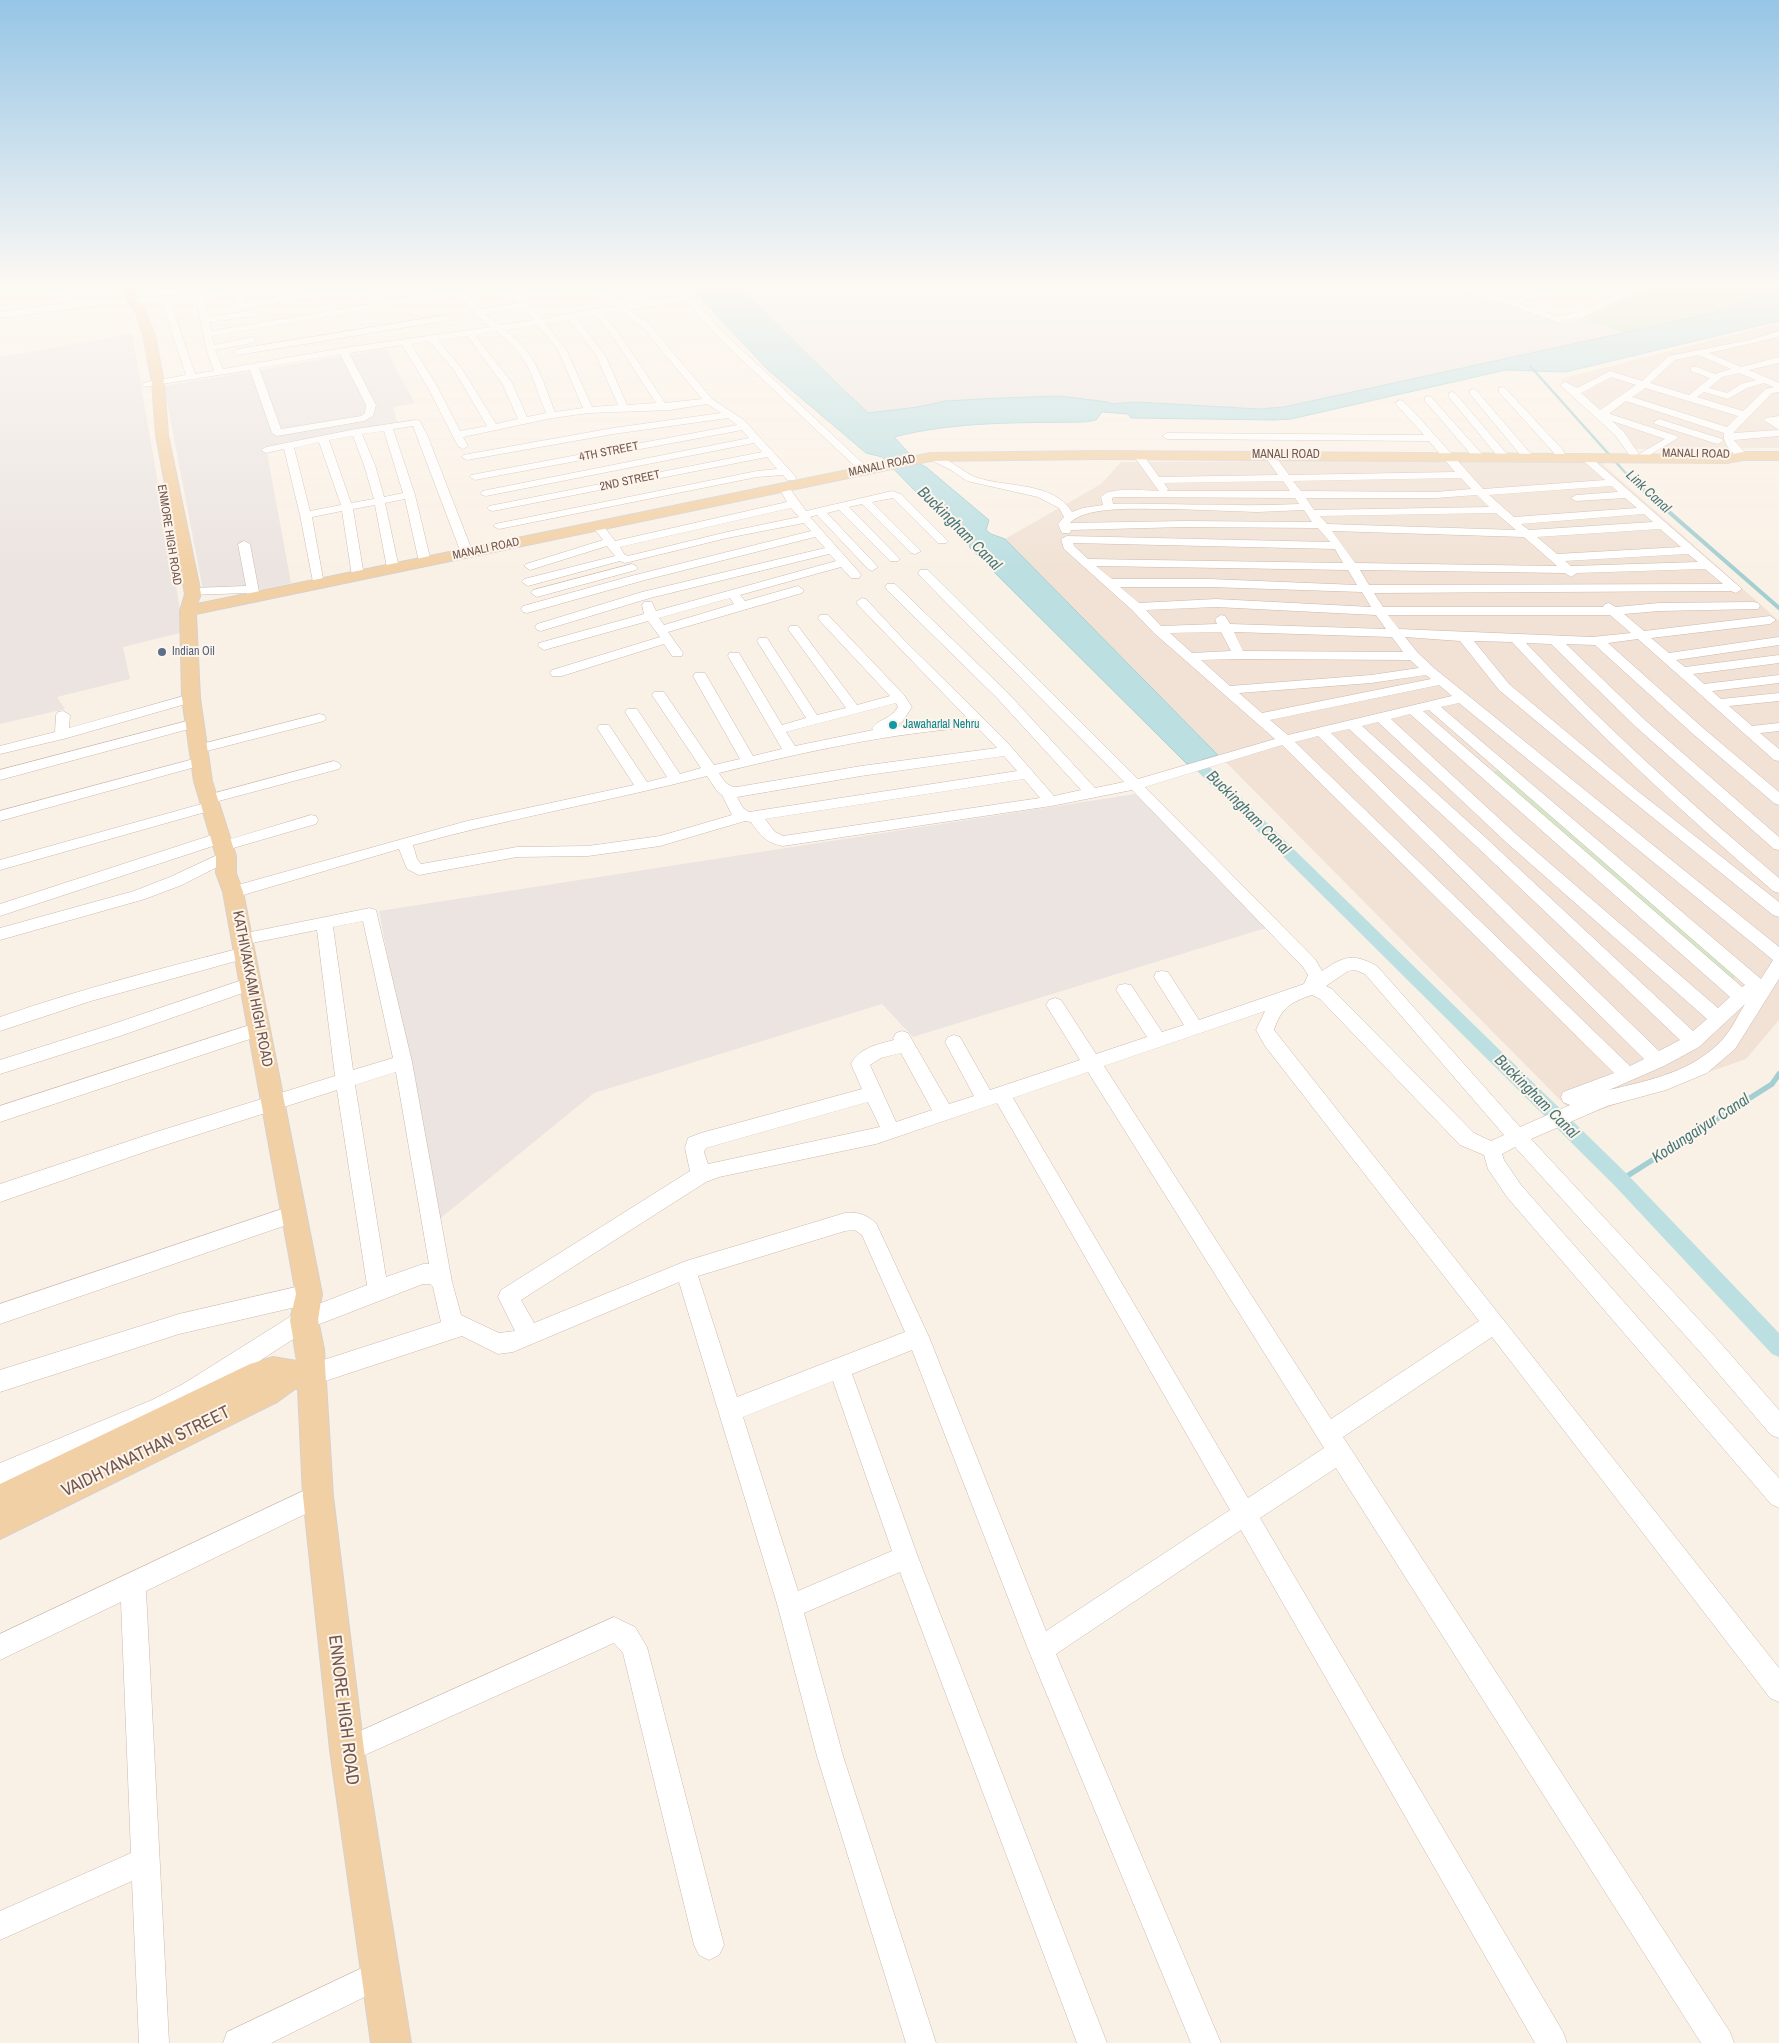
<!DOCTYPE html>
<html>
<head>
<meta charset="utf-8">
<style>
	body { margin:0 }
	canvas { display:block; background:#faf1e6 }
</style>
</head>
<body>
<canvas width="1779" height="2043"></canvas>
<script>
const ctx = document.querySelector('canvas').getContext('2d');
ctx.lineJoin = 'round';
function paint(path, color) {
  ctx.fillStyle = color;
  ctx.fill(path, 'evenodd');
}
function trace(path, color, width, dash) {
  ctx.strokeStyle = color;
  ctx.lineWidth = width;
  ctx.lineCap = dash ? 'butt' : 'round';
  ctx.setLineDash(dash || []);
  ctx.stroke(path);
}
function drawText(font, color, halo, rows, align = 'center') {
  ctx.font = font + ' "Archivo Narrow",sans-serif';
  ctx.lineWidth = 4;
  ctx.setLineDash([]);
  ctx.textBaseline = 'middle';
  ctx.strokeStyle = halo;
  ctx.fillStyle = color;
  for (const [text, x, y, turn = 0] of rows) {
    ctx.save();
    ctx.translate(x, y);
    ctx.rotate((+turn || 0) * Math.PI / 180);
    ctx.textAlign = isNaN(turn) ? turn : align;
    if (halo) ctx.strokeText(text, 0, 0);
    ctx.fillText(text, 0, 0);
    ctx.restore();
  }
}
const residential = new Path2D(`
	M1779 323V448L1631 449 1560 379Z
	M1597 459 1779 621V1020L1746 1059 1578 1118 1005 539 1101 484 1121 462Z`);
const industrial = new Path2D(`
	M735 284H1440L1560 323 1583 318 1625 334 1284 407 1259 409 1136 402 1112 404 1108 402 1059 396 945 401 918 407 868 413 841 385Z
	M132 334 184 632 123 647 130 679 57 697 65 709 0 724V357Z
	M385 349 415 403 393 407 397 422 266 447 291 583 258 590H203L164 386Z
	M1135 794 1269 927 913 1037 882 1004 594 1093 437 1221 379 911Z`);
const green = new Path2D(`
	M1657 284H1746L1762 289 1749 299 1710 314 1625 334 1583 318Z
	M1499 770 1740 975 1730 980 1487 774Z`);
const water = new Path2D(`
	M688 284H735L868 413 918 407 945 401 1001 398 1059 396 1108 402 1112 404 1136 402 1259 409 1284 407 1710 314C1723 309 1736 306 1748 300 1759 294 1766 284 1779 284V321L1565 372 1506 370 1291 419 1274 420 1131 418 1128 414 1102 412 1096 420 1085 422C1021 423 956 421 894 437L918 463 926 467 989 520 986 530 991 534 1005 539 1218 755 1187 764 970 548 969 542 955 532 882 457 866 453 768 370Z`);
const streamFar2 = new Path2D(`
	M1530 366 1631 479`);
const streamFar1 = new Path2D(`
	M1630 478 1779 608`);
const stream = new Path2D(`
	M1621 1180 1772 1084 1779 1074`);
const canal = new Path2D(`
	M1188 750 1193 751 1627 1174 1779 1333V1357L1772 1354 1615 1186 1183 757 1181 754 1183 751Z`);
const minor = new Path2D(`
	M271 284H293L289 286 240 293 244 303 360 284H368L369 286 362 289 241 309 237 306 232 294 205 298 208 317 255 310 259 313 255 316 209 322 211 331 454 290 449 284H458L480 309 518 303 499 284H508L518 294 576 284H598L625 305 682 296 671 284H679L726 335 870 470 865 473 861 472 720 339 686 301 631 310 650 325 712 399 744 420 795 476 796 478 795 480H787L783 475 757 477 499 529 493 526 495 524 757 471 777 469 767 457 493 511 489 510 487 508 489 506 762 452 754 443 486 496 482 495 481 493 482 491 749 438 742 430 475 480 470 477 471 475 737 425 728 418 613 434 467 460 462 457 463 455 613 428 721 413 707 404 670 410 589 413 552 418 463 437 468 446 463 449 458 446 427 386 402 345 349 353 376 405 373 416 364 421 277 436 272 433 250 370 143 387V383L186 375 162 302 131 305 110 304 0 318V312L80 301 200 294ZM591 286 617 307 597 308 543 319 522 298ZM458 294 476 315 491 327 343 348 223 369 215 350 252 343 256 340 252 337 214 345 212 336ZM196 299 206 348 214 371 195 374 170 301ZM523 308 534 320 500 325 485 314ZM622 311 644 329 702 399 665 403 625 342 604 314ZM596 315 617 343 656 403 627 405 605 355 577 318ZM569 320 596 355 618 405 592 407 566 349 545 323ZM537 325 558 350 583 408 555 412C540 375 538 356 505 330ZM496 331C532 360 530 374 546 413L527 417 512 383 475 335ZM467 336 502 383 518 419 496 424 462 369 438 340ZM429 341 454 370 487 426 460 431 437 386 411 344ZM340 354 366 405 365 413 361 416 281 429 259 368Z
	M1447 284H1459L1491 294 1519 284H1530L1499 297 1511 301 1550 285H1556V289L1519 304 1558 316 1579 312 1641 284H1652L1585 316 1558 322Z
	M405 286 409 288 408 290 353 298 349 296 353 294Z
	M447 315 451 318 450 320 238 355 233 352 238 349Z
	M1779 331V337L1709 353 1741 367 1779 357V363L1749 370 1779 383V392L1772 393 1734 432V433L1779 430 1764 420 1766 418 1779 416V436L1734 440 1748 456 1743 459C1733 456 1722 443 1724 433L1626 401 1610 413V414L1677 436 1678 438 1648 456 1644 457 1639 454 1634 457 1630 456 1615 435 1560 385 1565 382 1577 388 1610 371 1642 381 1669 356 1750 340ZM1698 355 1731 369 1715 374 1697 367H1691V371L1710 378 1689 395 1650 383 1675 360ZM1739 373 1756 380 1741 384 1727 393 1709 388 1722 377ZM1611 377 1636 385 1600 410 1581 393ZM1764 383 1774 387 1766 389 1743 411 1697 397 1704 392 1728 399 1747 388ZM1645 388 1738 416 1727 427 1632 397ZM1612 421 1665 439 1639 454 1623 431Z
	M1502 387 1505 388 1563 450 1566 457 1565 459H1557L1554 453 1499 392V388Z
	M1473 389 1476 390 1531 454 1532 456 1531 458H1523L1470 394V390Z
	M1452 392 1455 393 1507 454 1508 456 1507 458H1499L1449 397V393Z
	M1428 396 1431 397 1482 454 1483 456 1482 458H1474L1425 401V397Z
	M1400 400 1403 401 1414 412 1483 489 1605 480 1579 457 1584 454 1588 455 1742 589 1736 593 1731 591 1374 593 1383 607H1603L1605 604 1609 603 1616 607 1659 603 1754 602 1758 603 1760 606 1758 609 1659 611 1624 614 1644 631 1770 616 1776 620 1770 624 1651 638 1669 653 1779 637V645L1676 660 1685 667 1779 655V663L1693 674 1704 684 1779 675V683L1712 691 1721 699 1779 693V701L1729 706 1752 726 1779 723V731L1760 733 1779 749V761L1774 760 1638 639 1608 643 1703 728 1779 792V805L1774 803 1693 734 1595 645 1566 644 1646 721 1779 837V850L1774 849 1636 727 1551 644 1526 643C1605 727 1691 804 1779 878V893L1773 891C1682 812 1594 731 1512 642L1474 641 1509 684 1635 789 1779 902V917L1773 915 1625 795 1499 690 1460 641 1405 637 1418 653 1434 668 1779 947V979L1735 1049 1707 1073 1666 1090 1607 1106 1531 1139 1717 1339 1779 1410V1438L1771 1435 1701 1353 1515 1147 1502 1154 1504 1160 1521 1185 1779 1478V1508L1771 1504 1507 1197 1488 1169 1484 1155 1460 1145 1320 999 1312 995C1291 1002 1281 1008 1274 1030L1779 1668V1702L1770 1698 1492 1337 1343 1437 1730 2032 1734 2043H1701L1336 1468 1260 1518 1563 2032 1567 2043H1535L1241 1530 1056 1654 1221 2043H1191L1028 1649 912 1350 852 1374 918 1557 1107 2043H1077L900 1572 804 1613 843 1756 936 2043H906L817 1756 778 1607 679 1282 513 1352 498 1354 462 1336 310 1386 302 1383 299 1375 302 1367 441 1322 433 1287 430 1284H423L312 1327 199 1400 168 1416 0 1487V1463L152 1400 183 1384 296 1313 367 1285 337 1090 156 1148 0 1202V1184L156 1132 335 1076 317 930 242 945 236 943 234 939 236 935 370 908 376 910 412 1062 452 1282 461 1315 499 1333 515 1331 498 1297 501 1290 690 1171 685 1148 688 1138 701 1133 862 1089 851 1064C859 1048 878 1044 894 1040L893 1038 896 1033 902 1031 908 1033 949 1104 974 1096 945 1042 948 1037 954 1035 960 1037 990 1090 1080 1060 1046 1005 1049 1000 1055 998 1061 1000 1096 1054 1147 1037 1116 990 1119 985 1125 984 1131 985 1162 1032 1184 1025 1154 977 1156 972 1162 971 1168 972 1199 1020 1304 984 1308 975 1303 967 1132 790 1051 806 783 846C766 843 760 835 751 822L745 821 660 846 588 856 517 857 419 875 407 869 399 849 233 898 227 896 225 892 227 888 467 821 634 785 597 728 599 725H609L647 782 667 777 625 712 627 709H637L680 774 701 768 652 695 654 692H664L714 765 740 759 693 676 695 673H705L753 756 782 749 728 656 729 653H739L782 725 806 718 757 641 759 638H767L817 715 846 708 788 629 790 626H798L857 705 890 696 820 621 818 618 820 615H828L904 695 912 707 902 722 892 727 969 720 858 605 856 602 862 598 866 599 903 639 1006 741 1054 796 1081 790 998 699 887 590 885 587 887 584H895L1008 693 1095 788 1124 782 920 576 918 573 920 570H928L1138 779 1275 739 1154 633 1132 610 1064 549 1061 539 1067 536 1330 542 1318 528 1184 527 1071 530 1070 533H1062L1058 524 1064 517 1059 508 1038 497 967 481 951 470 925 457 926 455C942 451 962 472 975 477 1006 488 1053 481 1072 512L1083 508 1103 505 1101 497C1111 486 1144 491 1159 491L1133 455 1138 452 1142 453 1159 477 1278 475 1264 455 1269 452 1273 453 1289 475 1455 472 1429 441 1167 439 1162 436 1167 433 1424 435 1395 403ZM1461 478 1471 489 1436 492 1301 491 1293 481ZM1283 481 1290 491H1167L1168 489 1164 483ZM1612 486 1618 492 1576 495 1571 498 1576 501 1625 498 1637 508 1514 517 1489 495ZM1477 495 1489 507 1314 510 1306 498H1436ZM1115 497 1295 498 1299 504C1237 507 1175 503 1113 504L1112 498ZM1174 509 1257 512 1304 510 1312 522 1184 521 1070 523C1087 504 1149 510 1174 509ZM1496 513 1516 530 1327 524 1320 516ZM1644 514 1653 522 1529 530 1521 524ZM1660 529 1681 547 1557 554 1537 537ZM1332 531 1524 537 1557 566 1355 563ZM1073 543 1335 549 1343 563 1088 559 1074 546ZM1688 554 1698 562 1571 566 1565 561ZM1096 566 1348 570 1357 585 1210 579H1112ZM1705 569 1723 584 1369 585 1360 570 1565 573 1571 577 1577 573ZM1120 587H1210L1362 592 1371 607 1216 599 1139 603ZM1216 607 1376 615 1386 629 1230 624 1225 616 1221 615 1215 619 1217 624 1161 626 1146 610ZM1388 615H1610L1631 633 1592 637 1399 629ZM1221 632 1231 651 1192 653 1170 633ZM1234 632 1392 637 1403 652 1243 651ZM1239 659 1410 660 1419 668 1371 675 1230 686 1201 660ZM1426 675 1431 679 1262 713 1239 693 1371 683ZM1439 685 1452 696 1288 735 1270 720ZM896 703 898 707C890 720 880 718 872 728L873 730 795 746 786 732ZM1459 703 1773 960 1761 979 1441 707ZM1429 710 1745 985 1742 987 1423 711ZM1410 714 1730 997 1718 1008 1517 835 1391 719ZM1378 722 1507 843 1707 1019 1693 1031 1485 837 1362 726ZM977 727 997 748 861 766 737 787C727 787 724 781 719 773 804 752 889 733 977 727ZM1349 729 1475 845 1680 1040 1659 1051 1331 733ZM1318 736 1644 1059 1630 1066 1295 742ZM1282 745 1614 1073 1563 1092 1561 1097 1563 1102 1570 1105 1577 1102 1520 1127 1377 966C1353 953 1344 956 1322 971L1315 959 1145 787ZM1004 756 1017 771 749 812 743 808 737 797 861 776ZM707 776 717 791 722 795 732 815 660 836 588 846 517 847 421 864 417 859 413 845C510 818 610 801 707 776ZM1024 779 1040 798 783 836 775 832 765 819ZM363 921 393 1058 353 1070 333 927ZM1355 970 1365 974 1504 1135 1491 1141 1474 1133 1332 989 1326 986 1348 971ZM1745 1004C1738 1015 1732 1029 1723 1039 1693 1072 1650 1080 1609 1090L1664 1066 1699 1047ZM1265 1011 1256 1030 1265 1046 1479 1321 1331 1419 1104 1066ZM901 1053 932 1110 896 1122 870 1065 881 1058ZM396 1072 429 1264H423L386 1277 355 1085ZM1088 1072 1324 1448 1248 1498 1013 1098ZM868 1102 880 1127 708 1164 704 1152 706 1148ZM997 1103 1230 1510 1046 1631 929 1337 876 1223C865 1214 859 1212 845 1213L686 1261 534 1323 521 1300 706 1182 719 1177 876 1144ZM855 1230 862 1235 905 1332 737 1397 698 1276 845 1231ZM833 1381 892 1551 798 1591 743 1417Z
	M1659 419 1722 439 1723 441 1718 444 1714 443 1655 424 1654 422Z
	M416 420 420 421 428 437 473 553 467 556 461 553 413 426 393 429 415 495 431 562 425 566 419 562 405 499 385 503 399 568 393 572 387 568 375 505 353 509 364 576 358 580 352 576 342 511 312 517 324 584 322 587H314L300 515 284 449 266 453 261 450 266 447 356 429ZM384 431 403 493 384 497 375 465 362 434ZM353 436 364 465 374 499 351 503 329 440ZM319 442 341 505 310 511 294 448Z
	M784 485 788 486 806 511 892 491 901 494 948 541 946 543H938L893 498 872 502 921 551 915 554 911 553 862 504 849 507 898 557 900 559 898 561H890L839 510 827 513 876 565 878 567 872 571 868 569 817 515 810 517 859 572 861 575 859 578H851L841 567 740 595 745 601 798 586 804 590 802 593 668 632 683 653 682 656H672L664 644 562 676H552L550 673 552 670 660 637 648 621 544 650 538 646 539 643 644 614 642 605 644 602H652L656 611 836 561 829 554 650 598 541 631 537 630 535 627 537 624 642 592 825 548 815 537 645 580 527 613 523 612 521 609 523 606 635 575 811 531 804 523 727 538 625 563 620 561 528 586 522 582 524 579 615 556 607 546 530 570 524 566 526 564 603 540 592 526 594 524H602L615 541 787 502 779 488ZM791 508 799 517 727 532 628 556 624 554 620 547ZM730 598 734 604 664 625 659 618Z
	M244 541 250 544 260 597 258 600H250L247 593 189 595 187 592 193 588 246 586 238 544Z
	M632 564 636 566 638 568 636 570 537 597 531 593 533 590Z
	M191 694 198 698 196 701 67 738 0 754V746L55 732 56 715 58 712 63 711 70 715 69 728Z
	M319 714 324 715 326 718 324 721 199 753 194 752 192 749 194 746Z
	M195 719 202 723 200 726 0 780V770Z
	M201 757 206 758 208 761 206 764 0 821V811Z
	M334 761 339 763 341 766 339 769 215 802 218 806 216 809 0 870V860L205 803 202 799 204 796Z
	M311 815 316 816 318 820 316 824 223 851 218 850 216 845 0 916V904L215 834H225L227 840Z
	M226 851 231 852 234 856 231 860 182 885 145 899 0 940V928L134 891 170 877Z
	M245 947 251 949 253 953 251 957 91 1001 0 1031V1017C80 989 163 968 245 947Z
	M251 977 257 978 260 983 257 988 120 1036 0 1074V1060L110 1025Z
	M259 1022 265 1024 268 1029 265 1034 0 1122V1106Z
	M294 1205 301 1208 304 1214 301 1220 0 1324V1304Z
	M309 1284 316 1287 319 1294 316 1301 309 1304 179 1334 0 1392V1370L179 1314Z
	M318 1484 326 1488 330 1496 326 1504 146 1591 169 2043H139L132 1881 0 1940V1911L131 1853 121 1602 0 1660V1634Z
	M614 1617 635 1627 647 1647 724 1945 719 1955 709 1960 699 1955 694 1945 623 1653 614 1643 347 1763 338 1759 334 1750 338 1741Z
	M381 1959 391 1964 396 1974 391 1984 271 2043H223L227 2032Z`);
const major = new Path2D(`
	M124 284H134L136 301 145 310 155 335 164 383 168 435 201 594 197 604 930 453 1099 451 1727 455 1743 452H1779V460H1743L1727 463 1099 459 930 461 196 614 200 698 212 781 236 856V873L243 892 322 1294 318 1320 324 1349 333 1496 364 1750 411 2043H371L330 1750 303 1496 298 1389H295L277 1402 0 1539V1484L250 1364 273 1357 297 1361 290 1320 296 1294 223 892 216 873V856L194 781 182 698 180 611 185 594 156 435 152 383 143 335 135 311 126 302Z
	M1755 284H1769L1779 288V295Z`);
const markers = [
	[162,652,5,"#5c6f8a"],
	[893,725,5,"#0f9aa8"]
];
const farStreetnames = [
	["4TH STREET",609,452,-11],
	["MANALI ROAD",1696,454,1],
	["MANALI ROAD",1286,455],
	["MANALI ROAD",882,466,-12],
	["2ND STREET",630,481,-12],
	["ENMORE HIGH ROAD",169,535,81],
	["MANALI ROAD",486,549,-12]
];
const farServicenames = [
	["Indian Oil",172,652]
];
const farCulturenames = [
	["Jawaharlal Nehru",903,725]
];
const farWaternames = [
	["Link Canal",1648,492,43]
];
const streetNames = [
	["KATHIVAKKAM HIGH ROAD",252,989,79]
];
const waterNames = [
	["Buckingham Canal",959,529,45],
	["Buckingham Canal",1248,813,45],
	["Buckingham Canal",1536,1097,45],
	["Kodungaiyur Canal",1701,1129,-33]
];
const nearStreetnames = [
	["VAIDHYANATHAN STREET",146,1452,-26],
	["ENNORE HIGH ROAD",343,1710,83]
];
paint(residential, '#f1e2d5');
paint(industrial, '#ebe4e0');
paint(green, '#d5e6c6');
paint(water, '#bcdfe2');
trace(water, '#a4cfd2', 1);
trace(streamFar2, '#a4cfd2', 2.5);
trace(streamFar1, '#a4cfd2', 4);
trace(stream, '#a4cfd2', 5.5);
paint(canal, '#bcdfe2');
trace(minor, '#cbb8ad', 1);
trace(major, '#d7d0cd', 2);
paint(minor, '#fff');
paint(major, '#f2d0a5');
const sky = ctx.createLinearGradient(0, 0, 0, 570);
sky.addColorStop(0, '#96c5e6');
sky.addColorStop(0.5, '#fdf9f4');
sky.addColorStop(1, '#fdf9f400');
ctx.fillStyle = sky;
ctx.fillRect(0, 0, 1779, 570);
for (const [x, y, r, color] of markers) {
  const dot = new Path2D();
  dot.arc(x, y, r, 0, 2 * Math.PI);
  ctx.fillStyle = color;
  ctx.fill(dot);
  trace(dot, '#fdf5ec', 2);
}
drawText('12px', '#71574d', '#fdf5ec', farStreetnames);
drawText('12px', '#4e5e75', '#fdf5ec', farServicenames, 'left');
drawText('12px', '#0d838f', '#fdf5ec', farCulturenames, 'left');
drawText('italic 14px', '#46777b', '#fdf5ec', farWaternames);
drawText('15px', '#71574d', '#fdf5ec', streetNames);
drawText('italic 16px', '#46777b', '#fdf5ec', waterNames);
drawText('18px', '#71574d', '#fdf5ec', nearStreetnames);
</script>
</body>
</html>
